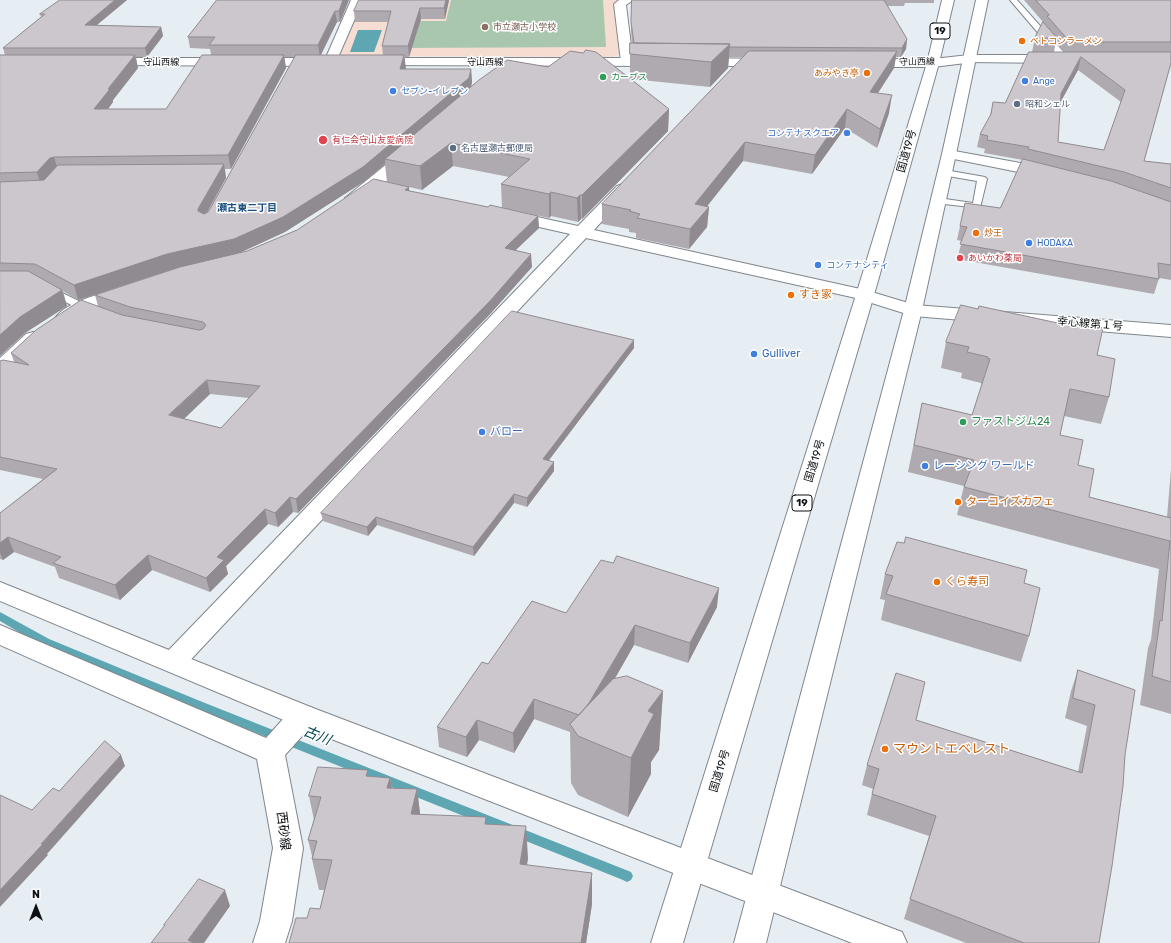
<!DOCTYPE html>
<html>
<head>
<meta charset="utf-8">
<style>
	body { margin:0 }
	#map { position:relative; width:1171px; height:943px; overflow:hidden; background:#e6eef4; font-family:Rubik,sans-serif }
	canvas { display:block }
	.north { position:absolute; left:16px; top:887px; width:40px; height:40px; -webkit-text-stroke:3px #fff; paint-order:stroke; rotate:0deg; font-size:11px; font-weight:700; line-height:16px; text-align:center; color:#0d1012 }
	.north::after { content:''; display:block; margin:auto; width:14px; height:18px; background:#0d1012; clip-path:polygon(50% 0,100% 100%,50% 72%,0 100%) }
</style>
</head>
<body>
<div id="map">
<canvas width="1171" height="943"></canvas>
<div class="north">N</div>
</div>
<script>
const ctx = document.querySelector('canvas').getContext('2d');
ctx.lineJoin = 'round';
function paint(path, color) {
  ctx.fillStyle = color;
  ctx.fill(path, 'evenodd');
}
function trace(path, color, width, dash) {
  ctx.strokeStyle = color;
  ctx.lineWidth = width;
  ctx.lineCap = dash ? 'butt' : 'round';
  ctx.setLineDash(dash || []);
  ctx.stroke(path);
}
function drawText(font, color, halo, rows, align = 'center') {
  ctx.font = font + ' Rubik,"Noto Sans JP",sans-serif';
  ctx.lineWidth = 3;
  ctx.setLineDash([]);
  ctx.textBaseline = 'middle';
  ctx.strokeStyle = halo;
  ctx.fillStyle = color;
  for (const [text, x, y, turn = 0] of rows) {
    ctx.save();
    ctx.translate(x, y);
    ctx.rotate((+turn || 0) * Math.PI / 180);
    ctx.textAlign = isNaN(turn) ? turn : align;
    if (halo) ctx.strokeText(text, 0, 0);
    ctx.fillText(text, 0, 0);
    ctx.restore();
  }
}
const education = new Path2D(`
	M363 0H617L621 54 613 57 339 56Z`);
const green = new Path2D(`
	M451 0H603L606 47 400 48 408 21H446Z`);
const water = new Path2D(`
	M358 30H382L374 52H350Z`);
const stream = new Path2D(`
	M0 612 49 639 200 701 631 872 633 876 631 880 627 882 623 880 192 707 41 645 0 621Z`);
const service = new Path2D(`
	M1010 0H1017L1068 57V61H1062Z
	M945 170 985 177 987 179 980 208 935 203 933 201 938 198 973 203 977 181 942 175 940 173 942 171Z
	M50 287 93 308 94 310 93 312H85L46 292 45 290 46 288Z`);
const minor = new Path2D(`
	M351 0H363L336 62 335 65H325L324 62Z
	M619 0H633L626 5 633 62 632 65H622L621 62 614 4Z
	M969 55H1056L1061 56 1062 59 1061 62 1056 63 964 62 963 59 964 56Z
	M409 149 414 150 416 153 414 156C400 168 374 196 357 202 353 203 351 202 347 201L345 198 404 150Z
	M949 150 1048 168 1053 170 1056 173 1053 176 1048 178 944 157 942 154 944 151Z
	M623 184 629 186 631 189 594 230 865 290 871 291 874 295 871 299 865 300 586 238 182 669 173 672 164 669 160 662 164 655 570 234 504 219 502 216 504 213 510 211 578 226 617 186Z
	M126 287 132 288 135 292 132 296 86 311 71 322 64 324 57 322 55 318C67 301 106 292 126 287Z
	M33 332 40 334 43 338 40 342 7 373 0 375V358L26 334Z
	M0 625 266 738 293 708 303 705 313 708 317 716 313 724 285 755 303 848 292 921 285 943H253L260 921 273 848 257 759 0 645Z`);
const tertiary = new Path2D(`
	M865 290 915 305 1171 325V337L913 316 859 299 856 295 859 291Z
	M0 582 313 708 902 932 907 943H852L293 724 0 601Z`);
const secondary = new Path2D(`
	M969 55 974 56 975 59 974 62 933 67H865L860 66 859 63 860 60 865 59H933Z
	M107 58H321L326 59 327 62 326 65 321 66 102 65 101 62 102 59Z
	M375 58H659L664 59 665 62 664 65 659 66 370 65 369 62 370 59Z
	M699 58 769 59 774 60 775 63 774 66 769 67 694 65 693 62 694 59Z`);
const trunk = new Path2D(`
	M942 0H954L939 63 874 295 683 943H651L856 295 927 63Z
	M976 0H988L956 154 922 310 766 943H734L904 310 942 154Z`);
const wall = new Path2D(`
	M60 0H127L97 25 161 27 163 36 147 57H136L138 68 113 100V102L108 109H166L211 55 210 49 190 48 188 37 217 0H349L340 22H337L320 55H383L382 46 388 22H355L354 11 449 0 445 19H421L409 57H405V69H471L472 82 471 87 548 67 630 78V43H632L631 31 632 0H934V3H905L904 6H887L907 39 906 49 901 57H896L894 68 878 93 889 113 877 148 845 128 812 174 743 161 707 206 709 207 707 227 689 249 636 238V233L629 232V229L602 224V204L743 57H729L728 68 710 87 631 79 669 109 668 131 582 219H581L578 222 551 216 549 218 502 208 501 184 509 177 453 166 422 190 387 182 385 164 365 181 285 232 237 254 171 270 78 300 63 291 67 306 25 333 0 356V55H5L3 48 41 17 40 14ZM284 57H295L208 212 207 213 226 178 225 169H231L286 68Z
	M1024 0H1171V63L1144 161 1171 164V280L1159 278 1154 294 957 259 962 241 957 240 965 203 1000 208 1023 160 984 153 985 149 977 147 980 134 990 116 993 102 1005 103 1032 52 1035 38 1043 22ZM1056 42 1065 52H1054ZM1078 70 1121 102 1104 150 1058 142 1060 102Z
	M409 187V191L488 207 538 216 539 228 516 250 532 267 491 313 298 513 293 512 278 527 268 524 226 566 228 574 210 592 152 570 120 600 59 578 55 567 14 552 3 560 0 559V513L43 479 0 470V361L14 362 11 353 98 306 95 295 247 251ZM210 394 249 398 221 428 184 419Z
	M634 340V348L548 461 554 462V471L527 507 514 503 474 556 377 525 368 536 323 521 321 513Z
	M946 342 1097 355 1109 397 1101 424 1064 416 1060 435 1078 465 1089 497 1167 517 1171 469V714L1140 705 1148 648 1151 640 1159 569 957 515 964 486 908 472 922 403 972 415 982 384H981V383L961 378 962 373 941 368Z
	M885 574 1024 583 1029 636 1021 662 881 620 885 600 880 599Z
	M717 607 688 663 634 645 615 678 663 691 659 750 651 762V774L628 817 578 795 571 783 570 732 534 719 514 753 479 740 467 757 439 747 437 727 488 664 566 613Z
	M1078 670 1125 755 1099 943H966L904 919 929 836 867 815 873 789 862 785 867 765 916 720 1078 772 1087 726 1065 718 1071 691Z
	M369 776 390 778 392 788 417 789 420 814 487 824 528 858 527 864 592 904 586 943H289L307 918 320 909 324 890H319L312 859V856L308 840 314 820 309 796Z`);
const shadedWall = new Path2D(`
	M115 0H127L87 33 85 25Z
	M343 0H349L340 22 339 11Z
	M446 0H449L445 19 444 8Z
	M420 8 421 19 409 57 408 46Z
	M335 11 337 22 320 57 318 45Z
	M161 27 163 36 147 57 145 48Z
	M907 39 906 49 901 57 902 48Z
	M730 44 728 68 710 87 711 62Z
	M897 51 894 68 867 110 870 92Z
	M135 55 138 68 113 100V102L98 123 94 109 108 89Z
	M284 55 286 68 231 169 228 155Z
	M404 55 406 68 401 82 400 69Z
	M1081 57 1078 70 1058 107 1061 94Z
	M471 69 472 82 470 91 385 159V164L365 181 285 232 237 254 171 270 78 300 74 285 167 254Z
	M892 95 889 113 877 148 880 129Z
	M669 109 668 131 582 219V195Z
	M847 109 845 128 812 174 815 155Z
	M745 142 743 161 693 224 695 204Z
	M451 143 453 166 422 190 420 166Z
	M54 157 58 170 41 187 37 172 50 158Z
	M224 164 226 178 201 223 198 209Z
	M409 187 410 199 405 190Z
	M551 192V216L549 218V194Z
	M580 195 581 219 578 222 577 198Z
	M709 207 707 227 689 249 690 229Z
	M538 216 539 228 505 260V248Z
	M531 254 532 267 491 313 298 513 296 499Z
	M62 290 67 306 25 333 0 356V335L20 317Z
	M634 340V348L543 468V459Z
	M207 380 210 394 173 429 169 415Z
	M554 462V471L527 507V498Z
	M514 494V503L474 556 473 547Z
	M290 497 293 512 278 527 275 513Z
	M265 509 268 524 226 566 228 574 210 592 206 578 217 557Z
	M376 517 377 525 368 536 367 527Z
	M8 537 14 552 3 560 0 553V543Z
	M148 555 152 570 120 600 115 585Z
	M719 588 717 607 688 663 690 643Z
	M635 625 634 645 582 736V716Z
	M663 691 659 750 651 762V774L628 817 631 758 648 711Z
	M534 699V719L514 753 513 733Z
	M477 720 479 740 467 757 466 737Z
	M121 755 125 766 47 854 48 855 0 907V890Z
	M390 778 395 809 387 788Z
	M417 789 421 821 411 814Z
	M526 826 528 858 522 895 520 864Z
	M592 873V904L586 943H581Z
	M225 890 230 906 204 943H189L188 940Z`);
const building = new Path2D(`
	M60 0H115L85 25 161 27 145 48H3L45 14H40Z
	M217 0H343L339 11H335L318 45H209L215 37H188Z
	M359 0H446L444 8H420L408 46H382L391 11H354Z
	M632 0H884L907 39 902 48 729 47 730 44 634 43 631 22Z
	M1036 0H1171V42H1070L1047 16 1049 15Z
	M1043 22 1057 38H1035Z
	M630 43 730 44 711 62 630 54Z
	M586 50 596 52 669 109 582 195H580L577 198 551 192 549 194 501 184 530 159 451 143 420 166 385 159 479 80 507 60 548 67 570 51 583 53Z
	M749 51H897L870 92 892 95 880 129 847 109 815 155 745 142 695 204 709 207 690 229 637 218 640 214 629 211 631 210 602 204Z
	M1029 52H1171V63L1144 161 1171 164V188L1124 172 1028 149 1029 147 987 140 988 136 980 134 991 114 993 102 1005 103ZM1081 57 1125 90 1104 150 1058 142 1061 94Z
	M0 55H135L108 89H110L94 109H166L202 55H284L228 155 54 157 50 158 37 172 0 173Z
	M296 55H404L400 69H471L469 78 363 167 283 217 234 239 167 254 74 285 35 264 0 263V182L44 180 58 165 224 164 198 209V211L204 214 208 212Z
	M1023 159 1111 181 1171 202V265L1158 263 1159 279 960 244 967 227 960 226 965 203 1000 208Z
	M374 179 409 187 405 190 488 207 490 205 538 216 505 248 531 254 491 300 296 499 290 497 275 513 265 509 217 557 224 560 206 578 148 555 115 585 53 563 61 557 8 537 0 543V513L57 469 0 457V361L3 360 29 365 11 353 36 330 81 300 122 315 199 330 203 329 206 325 203 322 130 307 95 295 180 267 247 251 297 230ZM207 380 260 386 221 428 169 415Z
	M0 271H28L62 290 20 317 0 335Z
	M961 305 978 309 979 306 1067 325 1068 321 1103 328 1097 355 1115 359 1109 397 1070 389 1060 435 1083 440 1078 465 1094 469 1089 497 1171 518V682L1152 676 1160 620 1162 621 1170 541 964 487 974 460 914 445 922 403 972 415 990 359 987 358 988 357 967 352 969 347 946 342Z
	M512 311 634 340 543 459 554 462 527 498 514 494 473 547 376 517 367 527 321 513Z
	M906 537 1027 570 1024 583 1040 588 1029 636 886 594 893 576 885 574 897 542 904 543Z
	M617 556 719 588 690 643 635 625 589 703 579 715 534 699 513 733 477 720 466 737 437 727 482 662 488 664 532 601 566 613 601 560 613 563Z
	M1078 670 1135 690 1125 755 1123 786 1112 866 1099 943H1024L910 899 936 816 872 794 879 769 867 765 896 673 925 682 916 720 1082 773 1095 705 1073 698Z
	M627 676 663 691 648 711 654 714 631 758 578 736 570 724 613 679Z
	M105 741 121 755 41 844H43L0 890V795L32 810 53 788 59 791Z
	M318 767 368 770 366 776 390 778 387 788 417 789 411 814 486 817 485 824 526 826 520 864 592 873 581 943H289L296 918H307L310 908 320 909 332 860 312 859 317 841 308 840 321 797 309 796Z
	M199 879 225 890 188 940 194 943H151L165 925H164Z`);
const markers = [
	[485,27,4,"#8d6e63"],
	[1022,41,4,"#e8710a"],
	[867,73,4,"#e8710a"],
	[603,77,4,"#2e9e5b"],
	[1025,81,4,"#3f7fe0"],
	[393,91,4,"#3f7fe0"],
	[1017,104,4,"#5c6f8a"],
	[847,133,4,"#3f7fe0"],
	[323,140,5,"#e0444e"],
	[453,148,4,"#5c6f8a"],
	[976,233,4,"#e8710a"],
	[1029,243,4,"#3f7fe0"],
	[960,258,4,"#e0444e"],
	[818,265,4,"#3f7fe0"],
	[791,295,4,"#e8710a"],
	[754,354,4,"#3f7fe0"],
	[963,422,4,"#2e9e5b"],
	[482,432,4,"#3f7fe0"],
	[925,466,4,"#3f7fe0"],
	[958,502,4,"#e8710a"],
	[937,582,4,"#e8710a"],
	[885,749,4,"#e8710a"]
];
const farEducationnames = [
	["市立瀬古小学校",493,27]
];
const farFoodnames = [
	["ベトコンラーメン",1030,41],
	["あみやき亭",859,73,"right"],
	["炒王",984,233]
];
const farStreetnames = [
	["守山西線",161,62],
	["守山西線",485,62],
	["守山西線",917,62,-1]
];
const farLeisurenames = [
	["カーブス",611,77]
];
const farShopnames = [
	["Ange",1033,81],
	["セブン-イレブン",401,91],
	["コンテナスクエア",839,133,"right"],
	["HODAKA",1037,243],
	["コンテナシティ",826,265]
];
const farServicenames = [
	["昭和シェル",1025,104],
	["名古屋瀬古郵便局",461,148]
];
const farHealthnames = [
	["有仁会守山友愛病院",332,140],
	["あいかわ薬局",968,258]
];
const shields = [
	[940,31,20],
	[802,503,20]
];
const shieldNames = [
	["19",940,31],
	["19",802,503]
];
const farNeighbourhoodnames = [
	["瀬古東二丁目",247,208]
];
const streetNames = [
	["国道19号",907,151,-74],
	["幸心線第１号",1090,324,5],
	["国道19号",815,461,-73],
	["国道19号",720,771,-73]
];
const foodNames = [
	["すき家",799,295],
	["ターコイズカフェ",966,502],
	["くら寿司",945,582]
];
const shopNames = [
	["Gulliver",762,354],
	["バロー",490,432],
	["レーシング ワールド",933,466]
];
const leisureNames = [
	["ファストジム24",971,422]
];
const nearFoodnames = [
	["マウントエベレスト",893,749]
];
const nearStreetnames = [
	["西砂線",283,831,83]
];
const nearWaternames = [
	["古川",317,736,22]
];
paint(education, '#f5ddd2');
paint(green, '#a9c7ae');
paint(water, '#5da6b2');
paint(stream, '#5da6b2');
trace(service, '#80868c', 2);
trace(minor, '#80868c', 2);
trace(tertiary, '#80868c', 2);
trace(secondary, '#80868c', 2);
trace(trunk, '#80868c', 2);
paint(service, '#fff');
paint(minor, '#fff');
paint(tertiary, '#fff');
paint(secondary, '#fff');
paint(trunk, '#fff');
paint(wall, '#afaab0');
paint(shadedWall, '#8f8b90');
paint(building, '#ccc6cd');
trace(building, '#8f8b90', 1);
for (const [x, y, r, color] of markers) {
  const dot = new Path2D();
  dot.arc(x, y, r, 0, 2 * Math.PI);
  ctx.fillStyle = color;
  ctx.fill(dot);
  trace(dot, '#fff', 1.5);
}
drawText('9px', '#785e54', '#fff', farEducationnames, 'left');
drawText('9px', '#c56008', '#fff', farFoodnames, 'left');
drawText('9px', '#0d1012', '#fff', farStreetnames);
drawText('9px', '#27864d', '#fff', farLeisurenames, 'left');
drawText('9px', '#366cbe', '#fff', farShopnames, 'left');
drawText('9px', '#4e5e75', '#fff', farServicenames, 'left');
drawText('9px', '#be3a42', '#fff', farHealthnames, 'left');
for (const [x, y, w] of shields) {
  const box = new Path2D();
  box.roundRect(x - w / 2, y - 8, w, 16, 3);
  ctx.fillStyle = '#fff';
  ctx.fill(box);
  trace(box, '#0d1012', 1);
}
drawText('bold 10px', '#0d1012', null, shieldNames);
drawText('bold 10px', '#1a4f81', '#fff', farNeighbourhoodnames);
drawText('11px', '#0d1012', '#fff', streetNames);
drawText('11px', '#c56008', '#fff', foodNames, 'left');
drawText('11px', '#366cbe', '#fff', shopNames, 'left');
drawText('11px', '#27864d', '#fff', leisureNames, 'left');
drawText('13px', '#c56008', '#fff', nearFoodnames, 'left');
drawText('13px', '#0d1012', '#fff', nearStreetnames);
drawText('italic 14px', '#034851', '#fff', nearWaternames);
</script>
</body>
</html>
